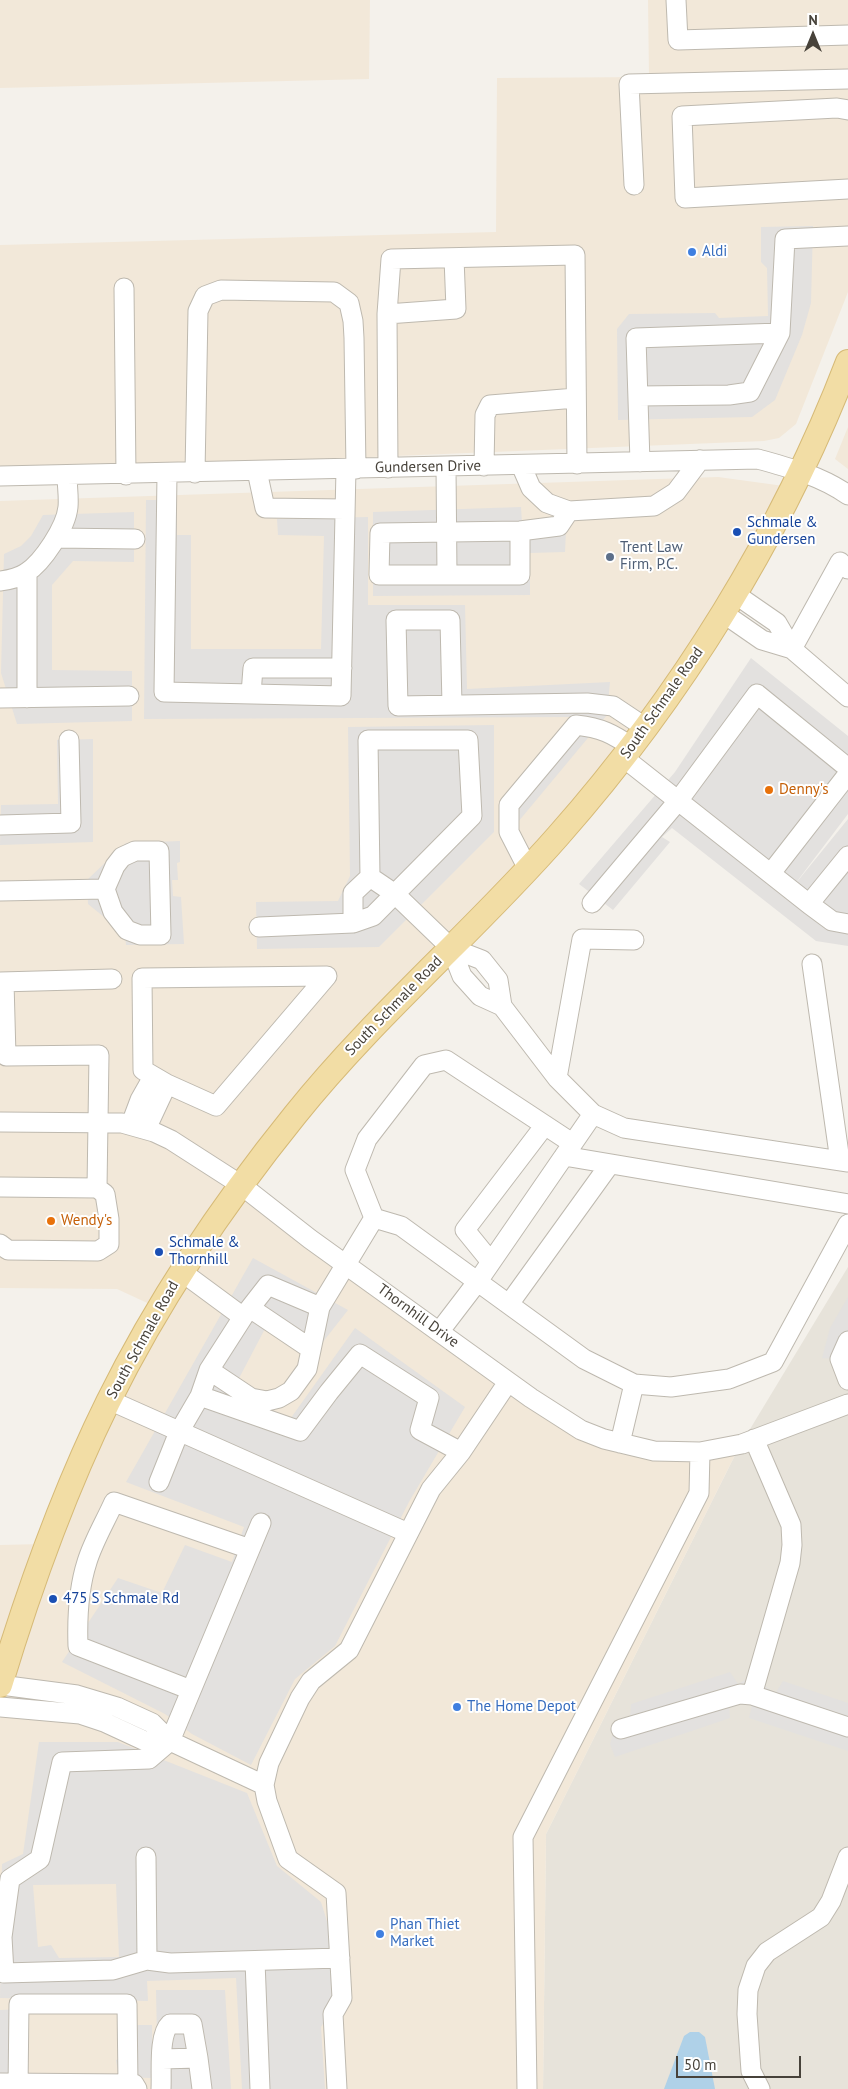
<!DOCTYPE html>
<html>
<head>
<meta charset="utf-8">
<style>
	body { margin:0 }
	#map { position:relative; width:848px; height:2089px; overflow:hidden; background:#f4f1eb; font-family:"PT Sans",sans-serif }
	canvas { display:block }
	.north { position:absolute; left:788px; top:10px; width:50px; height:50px; -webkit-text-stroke:4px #fff; paint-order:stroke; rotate:0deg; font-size:14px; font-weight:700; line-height:20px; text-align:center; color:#47423a }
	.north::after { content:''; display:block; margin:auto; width:18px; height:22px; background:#47423a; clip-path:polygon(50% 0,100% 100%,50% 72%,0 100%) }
	.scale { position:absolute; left:676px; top:2056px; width:125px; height:22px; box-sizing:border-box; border:2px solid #47423a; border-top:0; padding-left:6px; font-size:15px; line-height:18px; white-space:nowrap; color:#47423a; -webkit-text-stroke:4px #fff; paint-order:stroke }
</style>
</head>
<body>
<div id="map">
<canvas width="848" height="2089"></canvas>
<div class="north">N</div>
<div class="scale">50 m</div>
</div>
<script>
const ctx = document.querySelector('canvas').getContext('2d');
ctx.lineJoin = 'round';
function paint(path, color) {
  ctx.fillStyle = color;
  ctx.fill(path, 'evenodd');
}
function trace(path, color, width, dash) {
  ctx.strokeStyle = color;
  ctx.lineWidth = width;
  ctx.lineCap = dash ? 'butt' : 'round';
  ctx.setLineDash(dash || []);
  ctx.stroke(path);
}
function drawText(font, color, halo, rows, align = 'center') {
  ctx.font = font + ' "PT Sans",sans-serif';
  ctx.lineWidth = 4;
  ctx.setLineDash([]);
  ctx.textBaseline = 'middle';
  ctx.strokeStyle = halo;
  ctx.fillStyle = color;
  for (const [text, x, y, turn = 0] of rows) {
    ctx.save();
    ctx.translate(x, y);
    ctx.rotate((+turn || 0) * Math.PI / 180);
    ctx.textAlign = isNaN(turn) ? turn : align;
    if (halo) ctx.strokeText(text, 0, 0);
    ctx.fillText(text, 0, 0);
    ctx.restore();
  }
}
const residential = new Path2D(`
	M848 1267V2089H543L546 1834 738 1449Z`);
const commercial = new Path2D(`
	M0 0H370L369 79 0 88Z
	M648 0H848V292L796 424 779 438 764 441 0 472V245L496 232 497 78 649 77Z
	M848 427V469L835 459Z
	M718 477 784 486 745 567 626 755 236 1179 156 1128 0 1116V501Z
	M104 1126 156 1139 229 1188 156 1307 117 1289 0 1288V1128Z
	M238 1192 615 1447 738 1449 546 1834 543 2089H0V1719L6 1692 57 1539 117 1401Z
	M43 1544 0 1669V1545Z`);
const parking = new Path2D(`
	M813 226 811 303 802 335 775 400 752 417 618 420 617 329 629 314 715 313 719 318 768 316 767 268 761 262V227Z
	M146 500H177V535H191V649H321L324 536 278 535 277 519 368 517V605H465L467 689 610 682 607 715 503 840V800L573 717 144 719Z
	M521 507 522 523 566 531 565 552 530 553V595L373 596V512Z
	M134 512V562L73 561 52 585V670L132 671V721L17 724 1 673 4 554 21 546 31 536 43 515Z
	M751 658 848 736V814L792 888 848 819V946L816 941 672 828 662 837 670 842 613 910 579 884 675 772Z
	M494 725V832L379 947 257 949 256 902 338 901 350 876 348 727Z
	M93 739V842L0 845 1 805 58 804 57 740Z
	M180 841V862L177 863 178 880H172L173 896 181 897 184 944 126 945 125 934 88 904 87 880 126 843Z
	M253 1258 348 1310 315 1352 268 1323 226 1403 288 1422 355 1328 465 1407 410 1500 335 1646 295 1679 251 1765 192 1734 165 1714 62 1662 118 1578 162 1593 185 1545 232 1562 244 1527 126 1482Z
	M848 1297V1360L822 1358 830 1328Z
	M730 1672 738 1684 745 1680 764 1685 775 1694 783 1681 848 1703V1751L749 1718 752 1705 744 1702 729 1705 730 1718 615 1757 610 1744 616 1724 630 1718 631 1704Z
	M39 1742H118L247 1793 277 1866 321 1902 330 1931 333 2008 321 2027 325 2089H242L236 1978 147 1981 148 2001 0 1998 2 1864 23 1854ZM116 1884 119 1957 59 1958 51 1945 38 1947 33 1885Z
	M156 1990H225L231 2089H158Z
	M25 2009 26 2088 0 2089V2010Z
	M123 2025H152L153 2078 119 2077 116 2060 124 2057Z`);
const water = new Path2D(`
	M690 2032H699L705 2037 715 2089H664L684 2036Z`);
const minor = new Path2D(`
	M676 0 678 40 848 35
	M848 110 837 108 682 116 685 198 848 189
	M634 185 629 84 848 79
	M124 288 126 475
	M387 314 456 309 454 258
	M638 396 729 395 750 392 780 333 785 239 848 236
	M640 462 636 338 780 333
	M521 465 531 488 547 503 569 511 654 506 676 492 700 460
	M484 466 485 415 490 405 576 398
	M446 467 447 575
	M388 468 387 314 391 259 575 255 577 464
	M257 471 265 508 345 509
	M195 473 198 311 205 296 221 290 334 292 349 303 353 321 354 338 356 469
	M167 474 164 692 341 696 346 469
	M0 476 758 459C790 468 821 476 848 495
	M520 531V575H379L380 533 520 531 559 526 569 511
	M56 538 135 539
	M0 581C9 580 18 578 26 573 43 562 66 527 68 507 69 497 67 485 67 475
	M735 594 777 623 792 649 848 697
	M723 613 762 640 792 649
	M792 649 840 562 848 569
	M251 694 253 668H342
	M0 698 129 696
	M27 698V572
	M452 705 450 620H396L398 706 587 703 613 706 646 728
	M624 758 809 904 848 856
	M0 825 71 823 69 740
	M135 851H159L161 935H140L127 930 113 912 105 889 115 866 122 857Z
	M528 869 509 832V805L576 725C601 728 612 733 633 748
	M771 873 848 774
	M370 877 395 894 451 948 482 960 498 980 502 1006
	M0 891 105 889
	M592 903 678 801 757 694 848 768
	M809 904 832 921 848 924
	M259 927 353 923 373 916 472 816 468 740H368L370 877 353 893V923
	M451 948 462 976 480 996 502 1006 557 1078 593 1114 624 1128 848 1162
	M812 964 840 1161
	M327 976 216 1106 167 1084 143 1070 142 978Z
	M0 982 112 979
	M4 982 6 1056 99 1055 97 1188
	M557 1078 582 939 634 940
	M0 1122 122 1123 154 1132 171 1140 241 1185 310 1239 531 1398 581 1430 604 1439 654 1451 700 1452 742 1444 848 1404
	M131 1124 140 1100 153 1077
	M146 1129 167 1084
	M564 1156 848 1204
	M0 1187 97 1188 105 1194 109 1219V1244L98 1251 8 1250 0 1244
	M374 1218 401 1226 584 1359 634 1384 671 1387 729 1379 773 1362 848 1224
	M491 1262 465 1230 545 1125
	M182 1272 243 1317
	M509 1304 610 1164
	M250 1308 311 1349
	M439 1332 478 1281 593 1114
	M848 1341 840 1359 848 1380
	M209 1370 251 1398 267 1401 279 1398 291 1391 307 1369 320 1307 374 1218 355 1170 367 1139 424 1065 446 1060 572 1143
	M200 1396 300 1431 329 1392 360 1354 429 1398 420 1430 461 1452
	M109 1400 408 1533
	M620 1443 634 1384
	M159 1482 179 1432 200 1396 209 1370 243 1317 268 1285 320 1307
	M261 1523 170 1741 149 1759 62 1762 40 1859 10 1879 2 1937 4 1973 113 1970 147 1960 170 1963 340 1958
	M0 1685 77 1695 117 1707 152 1723 170 1741 264 1785
	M191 1690 78 1646C77 1618 78 1590 87 1562 93 1542 105 1522 114 1502L250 1549
	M752 1695 848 1727
	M0 1707 80 1714 104 1722 145 1741H170
	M621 1729 740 1694 752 1695 790 1563 792 1545 791 1525 754 1439
	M146 1857 147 1960
	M255 1961 260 2089
	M198 2058 202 2089
	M0 2083 134 2084 137 2089
	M18 2089 19 2004H127L128 2084
	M161 2089C162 2073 158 2035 170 2024H192L198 2058 162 2059
	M337 2089 333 2014 342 1998 336 1893 288 1859 267 1801 264 1785 269 1763 300 1698 311 1681 349 1650 431 1489 461 1452 508 1382
	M527 2089 523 1837 699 1493 700 1452
	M760 2089 751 2071 747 2014 748 1990 756 1966 767 1952 821 1917 831 1901 848 1857`);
const major = new Path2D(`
	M0 1685C29 1589 63 1493 108 1402 159 1299 223 1204 295 1115 375 1015 474 932 558 836 680 698 782 534 848 362`);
const markers = [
	[692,252,5,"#3f7fe0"],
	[737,532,5,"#1a4fb4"],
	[610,557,5,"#5c6f8a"],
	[769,790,5,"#e8710a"],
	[51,1221,5,"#e8710a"],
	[159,1252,5,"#1a4fb4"],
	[53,1599,5,"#1a4fb4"],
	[457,1707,5,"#3f7fe0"],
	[380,1934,5,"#3f7fe0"]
];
const shopNames = [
	["Aldi",702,252],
	["The Home Depot",467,1707],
	["Phan Thiet",390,1925],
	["Market",390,1942]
];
const streetNames = [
	["Gundersen Drive",428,467,-1],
	["South Schmale Road",662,703,-55],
	["South Schmale Road",394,1006,-46],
	["Thornhill Drive",418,1316,36],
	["South Schmale Road",143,1340,-61]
];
const transitNames = [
	["Schmale &",747,523],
	["Gundersen",747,540],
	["Schmale &",169,1243],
	["Thornhill",169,1260],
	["475 S Schmale Rd",63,1599]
];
const serviceNames = [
	["Trent Law",620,548],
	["Firm, P.C.",620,565]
];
const foodNames = [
	["Denny's",779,790],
	["Wendy's",61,1221]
];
paint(residential, '#e7e3da');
paint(commercial, '#f2e8d9');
paint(parking, '#e3e1df');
paint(water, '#afd1e8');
trace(minor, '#beb9af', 21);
trace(major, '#d6ba77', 26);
trace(minor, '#fff', 19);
trace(major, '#f2dda5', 24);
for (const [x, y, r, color] of markers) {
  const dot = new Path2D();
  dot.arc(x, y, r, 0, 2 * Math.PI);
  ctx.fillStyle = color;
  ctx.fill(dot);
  trace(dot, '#fff', 2);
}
drawText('15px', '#366cbe', '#fff', shopNames, 'left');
drawText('15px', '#47423a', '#fff', streetNames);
drawText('15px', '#164399', '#fff', transitNames, 'left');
drawText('15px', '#4e5e75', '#fff', serviceNames, 'left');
drawText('15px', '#c56008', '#fff', foodNames, 'left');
</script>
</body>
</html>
